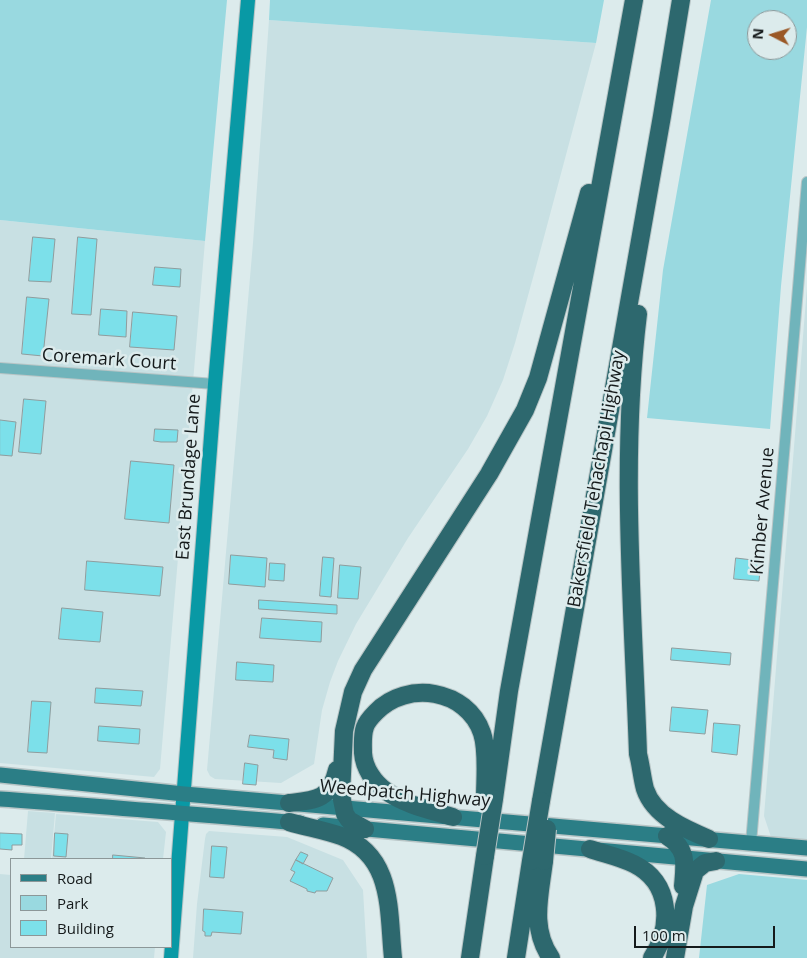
<!DOCTYPE html>
<html>
<head>
<meta charset="utf-8">
<style>
	body { margin:0 }
	#map { position:relative; width:807px; height:958px; overflow:hidden; background:#dcebec; font-family:"Open Sans",sans-serif }
	canvas { display:block }
	.legend { position:absolute; left:10px; top:858px; width:162px; height:90px; box-sizing:border-box; background:#dcebec; border:1px solid #8c9798; margin:0; padding:6px 9px; list-style:none; font-size:15px; color:#151a1b }
	.legend li { display:flex; align-items:center; gap:10px; height:25px }
	.legend b { width:25px; border:1px solid #8c9798 }
	.north { position:absolute; left:747px; top:10px; width:50px; height:50px; box-sizing:border-box; background:#dcebec; border:1px solid #8c9798; border-radius:50%; rotate:275deg; font-size:14px; font-weight:700; line-height:20px; text-align:center; color:#151a1b }
	.north::after { content:''; display:block; margin:auto; width:18px; height:22px; background:#9a5826; clip-path:polygon(50% 0,100% 100%,50% 72%,0 100%) }
	.scale { position:absolute; left:634px; top:926px; width:141px; height:22px; box-sizing:border-box; border:2px solid #151a1b; border-top:0; padding-left:6px; font-size:15px; line-height:18px; white-space:nowrap; color:#151a1b; -webkit-text-stroke:4px #dcebec; paint-order:stroke }
</style>
</head>
<body>
<div id="map">
<canvas width="807" height="958"></canvas>
<ul class="legend">
<li><b style="height:6px;background:#2b7e86"></b>Road</li>
<li><b style="height:14px;background:#99d9e0"></b>Park</li>
<li><b style="height:14px;background:#7ce0ea"></b>Building</li>
</ul>
<div class="north">N</div>
<div class="scale">100 m</div>
</div>
<script>
const ctx = document.querySelector('canvas').getContext('2d');
ctx.lineJoin = 'round';
function paint(path, color) {
  ctx.fillStyle = color;
  ctx.fill(path, 'evenodd');
}
function trace(path, color, width, dash) {
  ctx.strokeStyle = color;
  ctx.lineWidth = width;
  ctx.lineCap = dash ? 'butt' : 'round';
  ctx.setLineDash(dash || []);
  ctx.stroke(path);
}
function drawText(font, color, halo, rows, align = 'center') {
  ctx.font = font + ' "Open Sans",sans-serif';
  ctx.lineWidth = 5;
  ctx.setLineDash([]);
  ctx.textBaseline = 'middle';
  ctx.strokeStyle = halo;
  ctx.fillStyle = color;
  for (const [text, x, y, turn = 0] of rows) {
    ctx.save();
    ctx.translate(x, y);
    ctx.rotate((+turn || 0) * Math.PI / 180);
    ctx.textAlign = isNaN(turn) ? turn : align;
    if (halo) ctx.strokeText(text, 0, 0);
    ctx.fillText(text, 0, 0);
    ctx.restore();
  }
}
const built = new Path2D(`
	M269 20 596 43 537 263 515 343 503 380 487 416 468 449 408 538 356 624 338 661 330 682 322 710 314 764 281 783 215 779 210 776 207 770 253 243Z
	M0 220 205 241 160 769 154 777 0 763Z
	M807 287V841L771 837 764 816Z
	M28 811 55 813 51 859H24Z
	M56 814 158 822 166 832 163 859H52Z
	M209 831 287 837 343 860 363 890 367 958H193L197 904 205 839 206 834Z
	M0 874 11 875V947H155L154 958H0Z`);
const green = new Path2D(`
	M0 0H227L205 241 0 220Z
	M270 0H604L596 43 269 20Z
	M711 0H807V27L781 286 770 429 647 418 663 270ZM757 20H787V50H757Z
	M739 874 807 880V958H699L707 885Z`);
const building = new Path2D(`
	M33 237 55 239 51 282 29 281Z
	M78 237 97 239 91 315 72 314Z
	M155 267 181 269 180 287 153 285Z
	M27 297 49 299 43 356 22 354Z
	M101 309 127 311 126 337 99 335Z
	M133 312 177 316 174 350 130 347Z
	M24 399 46 401 41 454 19 452Z
	M0 420 16 422 12 456 0 455Z
	M155 429 178 430 177 442H161L154 441Z
	M131 461 174 465 169 523 125 519Z
	M231 555 267 558 265 587 229 584Z
	M323 557 334 558 331 597 320 596Z
	M736 558 761 561 759 581 734 579Z
	M87 561 163 567 160 596 85 590Z
	M270 563 285 564 284 581 269 580Z
	M340 565 361 567 358 599 338 598Z
	M259 600 337 605V614L259 609Z
	M62 608 103 612 100 642 59 639Z
	M262 618 322 622 321 642 260 638Z
	M672 648 731 653 730 665 671 660Z
	M237 662 274 665 273 682 236 680Z
	M96 688 143 691 141 706 95 703Z
	M32 701 51 702 47 753 28 752Z
	M672 707 708 710 705 734 670 731Z
	M714 723 740 725 737 755 712 752Z
	M99 726 140 729 139 744 98 741Z
	M250 735 289 739 287 760 273 758 274 750 248 747Z
	M245 763 258 765 256 785 243 784Z
	M0 833 22 834V845H12V850L0 849Z
	M55 833 68 834 66 857 54 856Z
	M212 846 227 847 224 878 210 877Z
	M301 852 308 855 303 864 296 860Z
	M113 855 145 858V859H113Z
	M296 860 333 878 327 891H316L315 893 307 891V889L290 881 295 872 291 870Z
	M204 909 243 912 241 934 212 932 211 936H205V932L203 931Z`);
const minor = new Path2D(`
	M0 368 215 384
	M751 843 807 182`);
const secondary = new Path2D(`
	M171 958 215 384 248 0`);
const primary = new Path2D(`
	M0 775 184 794 807 848
	M0 799C100 806 200 815 300 823
	M323 825 807 869`);
const motorway = new Path2D(`
	M638 314C620 460 633 607 638 754 641 765 642 778 645 789 654 816 685 829 709 839
	M494 799 509 691 634 0
	M541 801 662 116 681 0
	M289 803C316 800 330 800 337 770
	M453 817C430 810 405 805 386 791 374 783 364 768 363 753 363 745 362 735 365 727 367 721 372 716 376 712 407 680 467 689 482 733 488 751 485 779 485 798
	M289 822C306 827 324 830 341 836 394 856 388 911 393 958
	M365 829 349 820 345 814 341 795 344 731 353 692 363 670 489 474 525 410 538 378 589 193
	M667 836C688 849 685 863 683 886
	M590 849C605 854 620 857 634 864 672 883 672 927 652 958
	M544 861C540 895 530 928 551 958
	M470 958 485 856
	M516 958 531 861
	M675 958 684 906 695 871 705 863 716 861`);
const motorwayBridge = new Path2D(`
	M485 856 494 799
	M531 861 541 801
	M544 861 547 829`);
const streetNames = [
	["Coremark Court",109,360,4],
	["East Brundage Lane",189,477,-86],
	["Bakersfield Tehachapi Highway",597,479,-80],
	["Kimber Avenue",763,511,-85],
	["Weedpatch Highway",405,794,5]
];
paint(built, '#c8e0e3');
paint(green, '#99d9e0');
paint(building, '#7ce0ea');
trace(building, '#8f9d9e', 1);
trace(minor, '#b8c5c6', 12);
trace(secondary, '#b8c5c6', 16);
trace(primary, '#b8c5c6', 18);
trace(motorway, '#b8c5c6', 20);
trace(minor, '#70b4bb', 10);
trace(secondary, '#0999a5', 14);
trace(primary, '#2b7e86', 15);
trace(motorway, '#2d686e', 18);
trace(motorwayBridge, '#b8c5c6', 20, []);
trace(motorwayBridge, '#2d686e', 18);
drawText('18px', '#151a1b', '#dcebec', streetNames);
</script>
</body>
</html>
